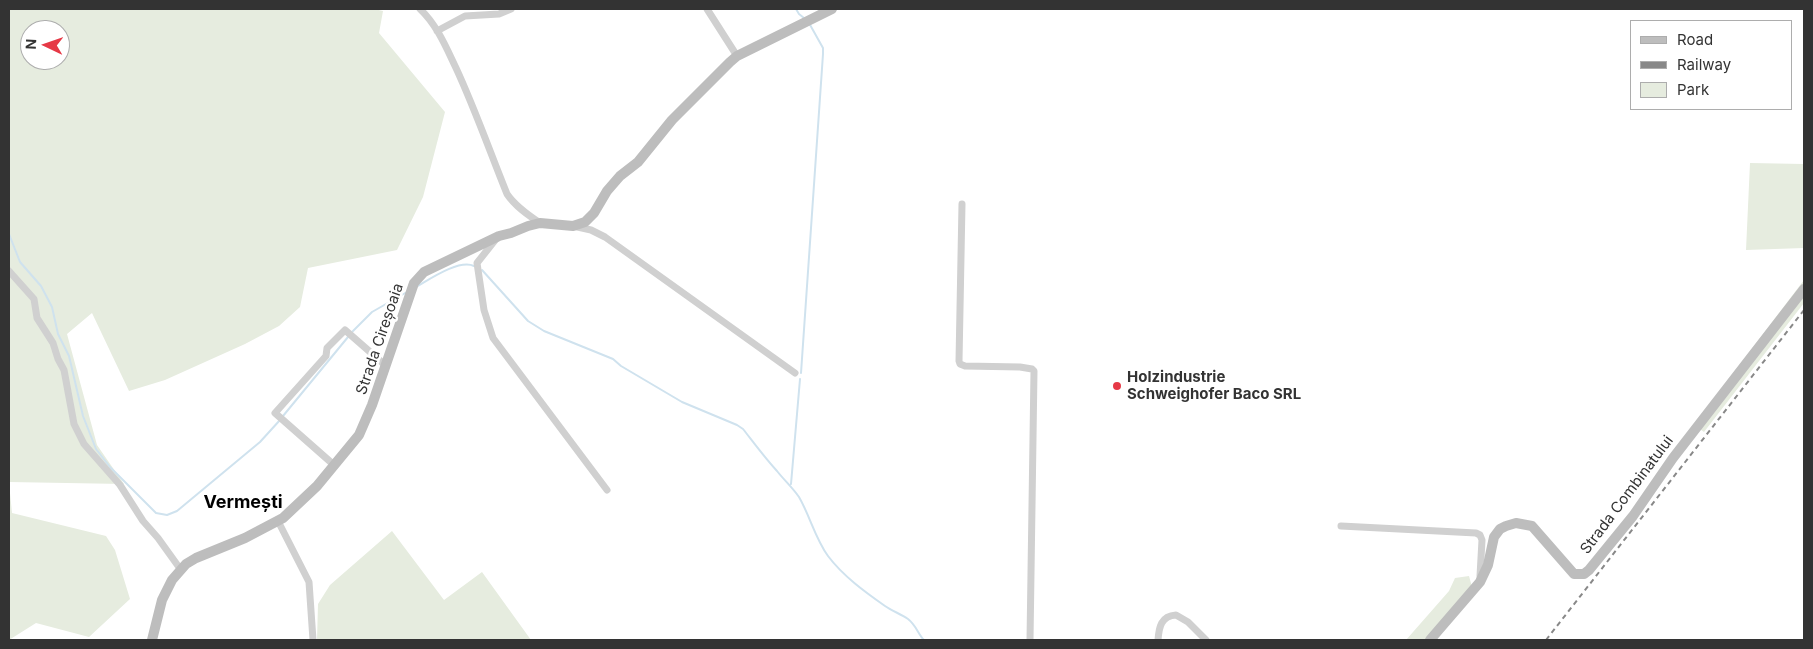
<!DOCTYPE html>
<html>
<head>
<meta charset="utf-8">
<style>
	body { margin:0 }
	#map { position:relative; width:1813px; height:649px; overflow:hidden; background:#fff; font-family:Inter,sans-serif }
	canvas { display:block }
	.frame { position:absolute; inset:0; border:10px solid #333; pointer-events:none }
	.legend { position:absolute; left:1630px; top:20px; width:162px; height:90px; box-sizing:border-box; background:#fff; border:1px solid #adadad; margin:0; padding:6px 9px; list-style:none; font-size:15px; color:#333 }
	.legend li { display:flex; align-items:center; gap:10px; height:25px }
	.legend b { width:25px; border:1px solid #adadad }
	.north { position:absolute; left:20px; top:20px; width:50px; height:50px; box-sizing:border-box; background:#fff; border:1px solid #adadad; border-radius:50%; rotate:273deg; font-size:14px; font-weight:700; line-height:20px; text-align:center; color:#333 }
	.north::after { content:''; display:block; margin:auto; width:18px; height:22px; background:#e63946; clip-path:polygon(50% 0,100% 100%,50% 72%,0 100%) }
</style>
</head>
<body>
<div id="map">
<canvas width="1813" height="649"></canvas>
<div class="frame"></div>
<ul class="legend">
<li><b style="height:6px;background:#bdbdbd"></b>Road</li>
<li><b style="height:6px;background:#888"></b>Railway</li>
<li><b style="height:14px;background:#e6ecdf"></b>Park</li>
</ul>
<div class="north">N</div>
</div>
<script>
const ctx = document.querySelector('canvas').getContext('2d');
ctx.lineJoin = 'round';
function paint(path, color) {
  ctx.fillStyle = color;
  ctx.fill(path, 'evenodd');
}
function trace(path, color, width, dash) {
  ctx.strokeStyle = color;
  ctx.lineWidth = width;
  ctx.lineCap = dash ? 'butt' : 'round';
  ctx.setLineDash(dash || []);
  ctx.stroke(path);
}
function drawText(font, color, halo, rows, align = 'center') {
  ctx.font = font + ' Inter,sans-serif';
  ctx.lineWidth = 5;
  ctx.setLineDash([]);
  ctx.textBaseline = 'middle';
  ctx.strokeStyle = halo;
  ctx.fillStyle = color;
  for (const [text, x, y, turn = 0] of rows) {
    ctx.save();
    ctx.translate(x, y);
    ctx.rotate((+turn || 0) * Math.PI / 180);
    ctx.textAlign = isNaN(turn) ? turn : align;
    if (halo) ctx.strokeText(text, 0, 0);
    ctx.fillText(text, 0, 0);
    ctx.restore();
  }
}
const green = new Path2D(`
	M9 9H374L383 11 379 33 445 112 423 197 397 250 308 268 300 307 279 326 245 344 165 380 129 391 92 313 67 334 97 445 124 484 9 482ZM30 30H60V60H30Z
	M1750 163 1804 164V248L1746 250Z
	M1804 280V303L1704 432 1694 425Z
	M9 483 12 513 106 536 115 550 130 599 89 637 36 623 9 640Z
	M392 531 444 600 482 572 531 640H317L318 604 330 585Z
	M1469 576 1472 587 1435 640H1406L1449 591 1455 578Z`);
const stream = new Path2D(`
	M796 9 799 14 804 18
	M9 234 20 262 41 286 52 307 58 334 69 356 83 416 96 449 110 467 156 513 167 515 177 511 260 442 280 420
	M482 270 528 321 544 331 613 359 621 366 682 402 737 425 743 429C754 443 765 458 777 471 784 480 792 487 799 497 810 516 815 538 828 556 843 576 865 592 885 606 892 611 901 614 908 619 916 625 918 634 924 640
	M416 287C430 279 459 259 474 266
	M351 333 372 312 407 292
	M801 373 823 54V48L809 23
	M283 416 348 337
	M791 484 800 379`);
const street = new Path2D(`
	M420 9C437 25 446 47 456 68 475 109 490 152 507 194 515 206 528 215 540 223
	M707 9 737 56
	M437 31 465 16 499 14 511 9
	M962 204 959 361 960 364 965 366 1020 367 1032 369 1034 371 1030 640
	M573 226 591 230 605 237 795 373
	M496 239 477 263 484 310 493 338 607 490
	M9 271 34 299 37 318 53 343 58 359 64 370 74 424 84 444 120 485 143 521 158 538 181 570
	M334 465 275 413 326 356 327 348 345 330 385 365
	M278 521 309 582 313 640
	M1341 526 1476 533 1480 535 1482 540 1480 576
	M1158 640C1159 627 1161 616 1176 615L1188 622 1206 640`);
const secondary = new Path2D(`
	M152 640 162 600 172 580 186 564 196 558 245 538 283 518 317 486 359 435 372 405 414 283 424 272 499 236 511 233 528 226 540 223 573 226 585 222 594 213 607 191 620 176 638 162 672 120 730 62 737 56 832 9
	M1430 640 1480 582 1488 565 1494 537 1500 529 1506 526 1516 523 1532 526 1574 574H1584L1589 570 1633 516 1673 458 1804 289`);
const rail = new Path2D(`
	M1546 640 1804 310`);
const markers = [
	[1117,386,5,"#e63946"]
];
const streetNames = [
	["Strada Cireșoaia",380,339,-71],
	["Strada Combinatului",1627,495,-53]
];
const poiNames = [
	["Holzindustrie",1127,377],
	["Schweighofer Baco SRL",1127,394]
];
const quarterNames = [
	["Vermești",243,503]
];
paint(green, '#e6ecdf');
trace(stream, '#cfe2ee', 2);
trace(street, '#d0d0d0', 7);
trace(secondary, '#bdbdbd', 10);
trace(rail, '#888', 2, [5, 4]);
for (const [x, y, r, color] of markers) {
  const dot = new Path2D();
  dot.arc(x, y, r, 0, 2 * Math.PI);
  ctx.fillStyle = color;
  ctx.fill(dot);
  trace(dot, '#fff', 2);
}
drawText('15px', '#333', '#fff', streetNames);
drawText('bold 15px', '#333', '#fff', poiNames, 'left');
drawText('bold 18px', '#000', '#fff', quarterNames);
</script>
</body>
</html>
